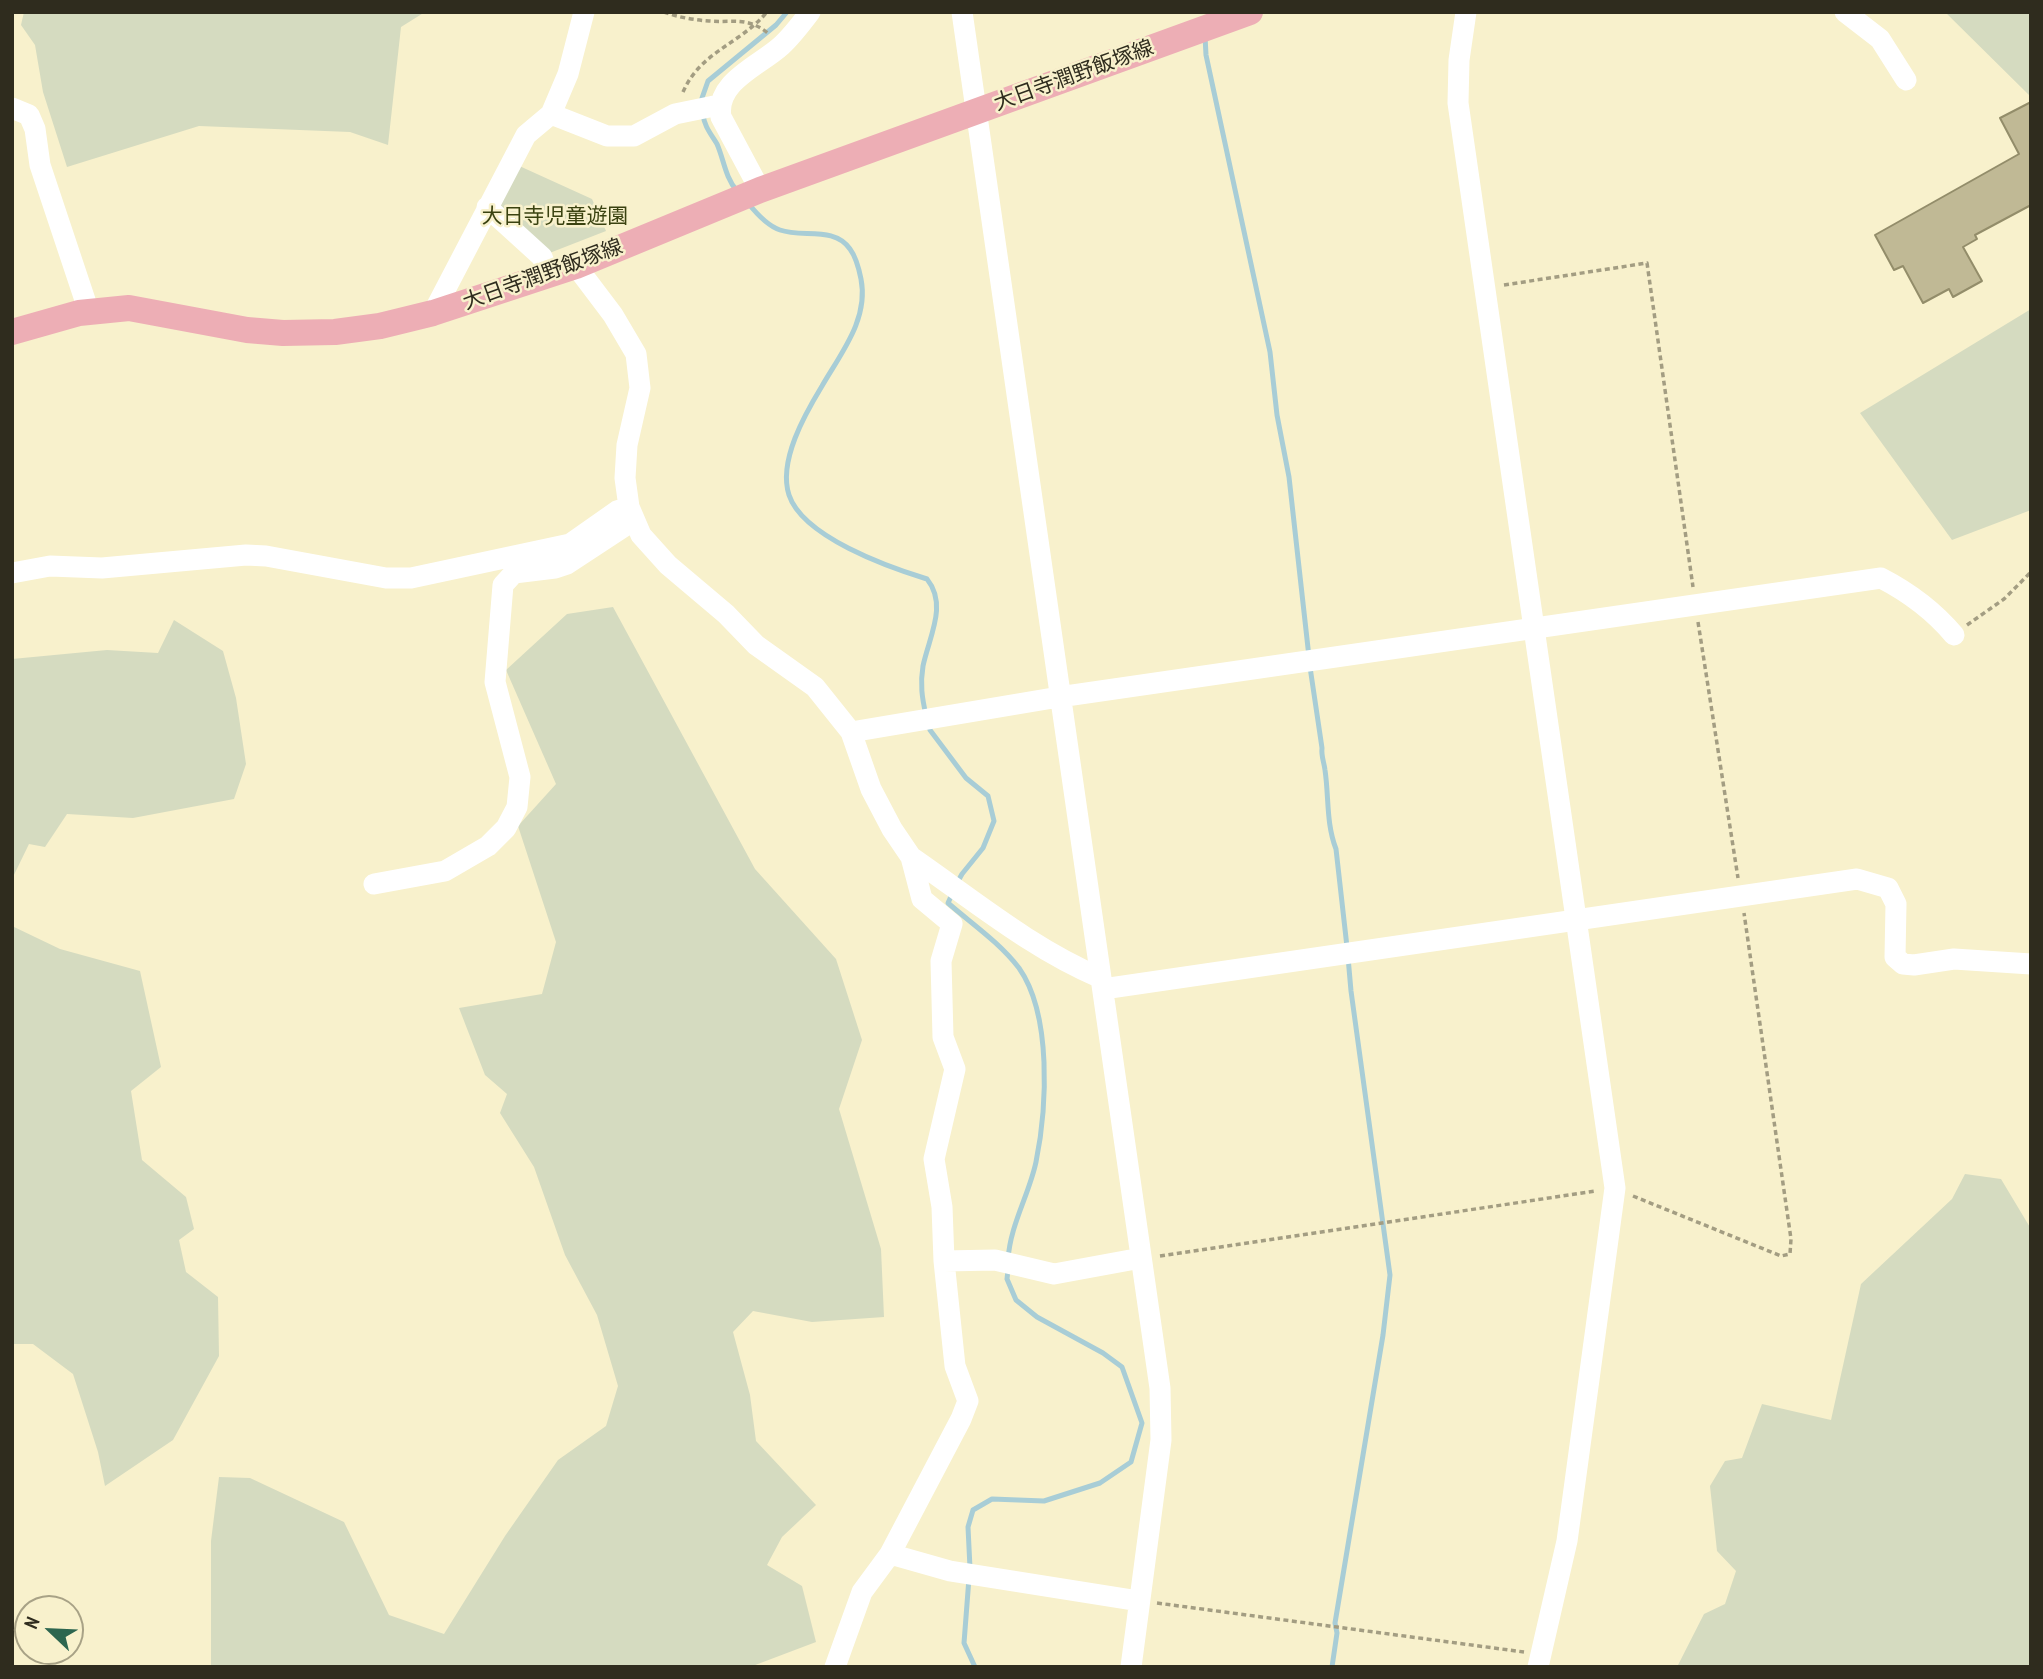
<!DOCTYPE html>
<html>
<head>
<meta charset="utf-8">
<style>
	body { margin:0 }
	#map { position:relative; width:2043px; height:1679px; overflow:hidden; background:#f8f1cc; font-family:"PT Sans Narrow",sans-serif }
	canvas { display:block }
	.frame { position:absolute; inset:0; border:14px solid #2f2c1e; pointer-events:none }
	.north { position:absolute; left:14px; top:1595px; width:70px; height:70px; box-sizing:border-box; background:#f8f1cc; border:2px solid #a8a286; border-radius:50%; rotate:293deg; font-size:19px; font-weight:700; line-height:28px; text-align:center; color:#2f2c1e }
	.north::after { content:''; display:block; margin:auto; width:24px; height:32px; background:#2d664f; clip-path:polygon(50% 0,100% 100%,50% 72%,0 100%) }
</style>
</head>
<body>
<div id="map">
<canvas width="2043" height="1679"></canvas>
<div class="frame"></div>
<div class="north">N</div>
</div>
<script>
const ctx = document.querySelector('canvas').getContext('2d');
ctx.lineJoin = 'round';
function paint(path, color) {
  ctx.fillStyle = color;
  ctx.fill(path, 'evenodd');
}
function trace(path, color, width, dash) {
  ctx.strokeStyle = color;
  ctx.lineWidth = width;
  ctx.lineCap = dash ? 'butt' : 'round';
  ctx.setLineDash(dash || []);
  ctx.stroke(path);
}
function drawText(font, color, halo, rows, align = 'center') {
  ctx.font = font + ' "PT Sans Narrow","Noto Sans JP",sans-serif';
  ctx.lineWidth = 5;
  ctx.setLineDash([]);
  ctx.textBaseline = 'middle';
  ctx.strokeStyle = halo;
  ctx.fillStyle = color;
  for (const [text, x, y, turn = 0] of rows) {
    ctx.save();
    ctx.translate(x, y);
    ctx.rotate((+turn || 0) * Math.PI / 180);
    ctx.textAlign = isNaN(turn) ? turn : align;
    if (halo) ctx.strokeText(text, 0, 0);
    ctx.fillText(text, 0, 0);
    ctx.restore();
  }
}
const green = new Path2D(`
	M24 12H425L401 27 388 145 350 132 199 126 67 167 43 92 35 45 21 25Z
	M1945 12H2031V97Z
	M515 164 592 199 606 231 547 254 497 208Z
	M2031 309V510L1952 540 1860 413Z
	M613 607 755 869 836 959 862 1040 839 1109 881 1249 884 1317 812 1322 753 1311 733 1332 750 1395 756 1441 816 1505 782 1537 767 1565 802 1586 816 1642 750 1667H211V1541L219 1477 250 1478 344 1522 389 1615 444 1634 505 1536 558 1460 606 1426 618 1386 597 1315 565 1255 534 1167 500 1113 507 1094 485 1075 459 1008 542 994 556 942 518 826 556 784 506 670 567 614Z
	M174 620 223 651 236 698 246 764 234 799 133 818 67 814 45 847 29 844 12 879V659L107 650 158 653Z
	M12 926 60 949 140 971 161 1067 131 1091 142 1160 186 1197 194 1229 179 1240 186 1272 218 1297 219 1356 173 1440 105 1486 98 1452 73 1374 33 1344H12Z
	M1965 1174 2001 1179 2031 1229V1667H1677L1704 1614 1725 1604 1736 1571 1717 1551 1710 1486 1725 1461 1742 1458 1762 1404 1831 1420 1861 1284 1952 1199Z`);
const stream = new Path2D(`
	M1205 36 1206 55 1270 352 1277 415 1289 477 1309 657
	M702 105V98L708 81 776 25 787 12
	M703 114C704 126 711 134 717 144 724 160 725 177 737 191
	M748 203C756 213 768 226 780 230 803 238 834 226 850 249 856 257 859 269 861 279 869 319 841 353 822 386 805 414 778 461 789 495 803 537 888 567 927 579 948 605 929 637 923 666 920 684 922 698 926 715
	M1310 667 1322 748C1321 756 1324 762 1325 770 1329 797 1326 823 1336 849L1347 947
	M929 724 930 730 966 778 988 796 994 821 983 848 962 874 957 883
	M953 892 948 903C972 924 999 942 1019 968 1052 1015 1047 1108 1036 1162 1029 1195 1010 1225 1008 1260
	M970 1568 968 1527 973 1510 992 1499 1044 1501 1100 1483 1131 1462 1142 1423 1122 1367 1103 1353 1037 1317 1016 1300 1007 1279 1008 1270
	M969 1578 964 1643 975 1667
	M1332 1667 1337 1633 1335 1623 1383 1335 1390 1275 1351 991 1348 957`);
const building = new Path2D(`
	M2031 102V205L1975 235 1977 239 1963 247 1982 281 1953 297 1949 289 1923 303 1903 266 1894 270 1875 235 2019 154 2000 118Z`);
const path = new Path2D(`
	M664 12C677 17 694 20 709 21 734 23 747 16 769 34
	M683 92C701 51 739 45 767 12
	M1504 285 1647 263 1693 587
	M1698 622 1738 878
	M1967 625 2004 599 2031 572
	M1633 1196 1781 1256 1790 1254 1791 1239 1744 913
	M1160 1256 1596 1191
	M1157 1603 1524 1652`);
const minor = new Path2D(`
	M962 12 1160 1388 1161 1440 1131 1667
	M1466 12 1459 60 1458 103 1615 1188 1567 1541 1538 1667
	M1845 12 1880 39 1906 80
	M12 108 29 115 35 129 40 165 89 312
	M551 114 607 136H634L675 114 719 105
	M760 190 721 117C715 82 759 66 781 46 792 36 801 24 810 12
	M487 207 542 257 549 275
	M576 266 613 315 636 354 640 388 627 445 625 478 629 507 641 535 668 565 726 614 756 645 815 687 851 732 871 789 892 829 911 857 922 899 952 924 941 961 943 1037 955 1069 934 1159 942 1207 944 1261 955 1366 968 1401 961 1419 890 1554 862 1592 835 1667
	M433 313 526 135 551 114 568 74 584 12
	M12 573 50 566 102 568 246 555 266 556 386 578H411L570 544 617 511 629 507
	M851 732 1059 697 1881 578C1910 593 1933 610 1954 635
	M911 857C972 899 1032 949 1101 978
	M374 884 445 871 488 846 506 828 517 807 520 777 495 682 503 585 514 573 555 568 567 564 634 520
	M1103 989 1857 879 1888 888 1896 904 1895 957 1903 964 1914 965 1954 959 2031 964
	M944 1261 995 1260 1054 1274 1141 1258
	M890 1554 950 1571 1139 1601`);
const major = new Path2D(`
	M12 332 79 313 129 308 247 330 283 333 335 332 380 326 433 313 576 266 760 190 1250 12`);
const streetNames = [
	["大日寺潤野飯塚線",1074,76,-20],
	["大日寺潤野飯塚線",543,275,-20]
];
const parkNames = [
	["大日寺児童遊園",555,217]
];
paint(green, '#d5dbc0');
trace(stream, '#a8cdd6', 5);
paint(building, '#c0b995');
trace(building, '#938d6a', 2);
trace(path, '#a39d82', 3.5, [5, 3.5]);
trace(minor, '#fff', 21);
trace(major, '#edaeb5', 26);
drawText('21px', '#2f2c1e', '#f8f1cc', streetNames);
drawText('21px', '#3a4210', '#f8f1cc', parkNames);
</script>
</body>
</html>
